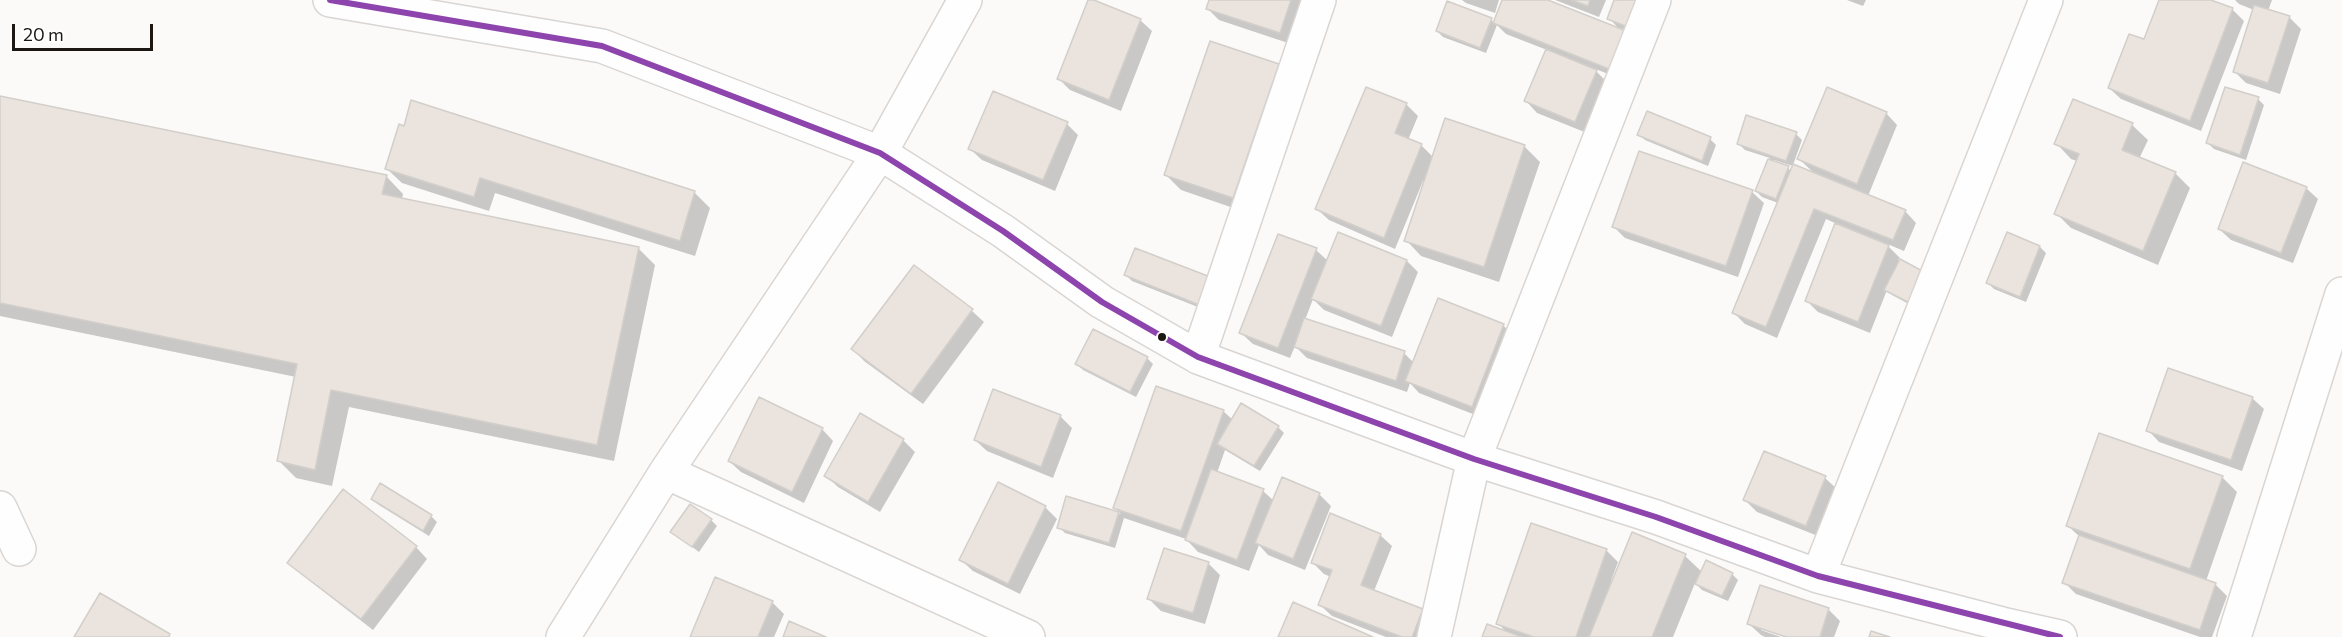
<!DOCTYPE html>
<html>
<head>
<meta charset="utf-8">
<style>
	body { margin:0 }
	#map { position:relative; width:2342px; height:637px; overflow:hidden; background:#fcfaf8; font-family:Commissioner,sans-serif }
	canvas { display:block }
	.scale { position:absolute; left:12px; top:24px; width:141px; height:27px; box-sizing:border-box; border:3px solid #1d1713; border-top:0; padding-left:8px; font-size:18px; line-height:21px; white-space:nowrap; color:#1d1713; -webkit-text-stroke:4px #fff; paint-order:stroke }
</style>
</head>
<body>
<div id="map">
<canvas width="2342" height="637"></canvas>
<div class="scale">20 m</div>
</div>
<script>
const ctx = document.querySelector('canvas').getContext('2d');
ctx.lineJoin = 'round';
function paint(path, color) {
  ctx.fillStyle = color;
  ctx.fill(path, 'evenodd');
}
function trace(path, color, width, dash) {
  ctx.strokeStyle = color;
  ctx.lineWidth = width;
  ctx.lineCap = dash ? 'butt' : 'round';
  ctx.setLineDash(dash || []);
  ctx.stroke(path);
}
const shadow = new Path2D(`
	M1090 0 1140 20 1152 31 1121 111 1070 90 1059 79Z
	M1211 0H1306L1291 44 1219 20 1208 9Z
	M1462 0H1499L1495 13 1466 3Z
	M1503 0H1544L1620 30 1609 18 1616 0 1634 32 1623 28 1640 45 1626 81 1593 68 1608 83 1587 133 1537 113 1526 101 1547 50 1506 34 1497 25 1486 53 1443 37 1437 31 1491 19 1494 23Z
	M1555 0H1606L1599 17Z
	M1847 0H1866L1863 6Z
	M2161 0H2207L2232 9 2244 21 2201 131 2121 99 2109 88 2145 41Z
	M2235 0H2272L2268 11 2289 17 2301 29 2280 94 2246 83 2234 71 2254 10 2239 4Z
	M1278 65 1293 80 1248 213 1181 190 1166 175Z
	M0 97 386 176 403 194 402 199 638 248 655 265 614 461 349 407 332 486 296 478 279 461 296 377 0 316Z
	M2258 99 2264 105 2246 160 2214 149 2208 143Z
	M412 102 695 193 710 208 695 256 495 193 489 211 402 183 386 168 405 128Z
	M1406 104 1418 116 1408 140 1421 145 1433 157 1446 120 1525 147 1540 162 1499 282 1421 256 1406 240 1425 182 1423 181 1395 249 1329 220 1317 209Z
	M1886 113 1897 125 1868 196 1905 211 1916 223 1904 251 1885 243 1900 258 1898 260 1925 274 1916 308 1892 295 1887 290 1870 333 1818 312 1807 301 1837 224 1826 219 1777 338 1745 324 1734 313 1778 203 1762 197 1756 191 1770 158 1745 150 1739 144 1796 134 1802 140 1793 165 1815 174 1799 159ZM1774 160 1793 166 1791 171 1788 168 1773 162Z
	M1067 124 1078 135 1055 191 982 160 970 149Z
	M2132 125 2148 140 2139 159 2175 173 2190 188 2158 265 2071 228 2056 213 2077 161 2071 159 2056 143Z
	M1639 134 1710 139 1716 145 1708 166 1645 140Z
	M1640 153 1752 192 1764 203 1738 277 1625 238 1614 227Z
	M2306 188 2318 199 2293 263 2231 240 2219 229Z
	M2040 247 2046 253 2026 302 1994 289 1988 283Z
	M1136 249 1208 311 1132 281 1126 275Z
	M1316 250 1328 261H1407L1418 272 1392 337 1324 310 1313 299 1305 320 1404 353 1414 363 1503 325 1514 337 1483 418 1419 393 1410 383 1407 392 1307 358 1295 346 1290 358 1253 344 1241 333Z
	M914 267 972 311 984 322 923 404 864 361 853 349Z
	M1147 358 1153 364 1136 397 1083 370 1077 364Z
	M2252 398 2264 409 2242 471 2159 442 2148 430Z
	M1223 411 1233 420 1278 427 1284 433 1260 471 1225 450 1217 473 1263 491 1274 501 1319 494 1331 506 1305 570 1268 555 1259 545 1249 571 1198 552 1186 539 1124 518 1115 548 1065 533 1059 527 1067 498 1121 514 1114 507Z
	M861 416 903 440 915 452 880 512 838 487 826 476Z
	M1060 416 1072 428 1053 478 987 451 975 440Z
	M822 429 833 441 804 503 741 472 729 461Z
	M2222 477 2237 492 2206 581 2215 584 2227 596 2212 637H2200L2076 594 2064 582 2080 537 2068 526Z
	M1825 478 1837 489 1818 536 1757 512 1745 500Z
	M372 499 431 516 437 522 429 536 379 505Z
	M1045 507 1057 519 1020 594 973 571 961 560Z
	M711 520 717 526 699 552 672 532Z
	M1380 535 1392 546 1374 591 1422 610 1434 622 1428 637H1386L1332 616 1320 605 1331 577 1324 574 1313 563Z
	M416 547 427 559 373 630 301 574 289 562Z
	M1606 550 1618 562 1611 581 1613 582 1685 556 1702 572 1732 574 1738 580 1728 601 1702 590 1695 583 1673 637H1484L1507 633 1498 623Z
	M1208 563 1220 575 1205 624 1161 611 1149 599Z
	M772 602 784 614 774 637H692Z
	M1828 609 1840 621 1834 637H1791L1761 627V630L1781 637H1765L1761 635 1749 624Z`);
const building = new Path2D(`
	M1088 0H1094L1141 19 1109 100 1057 79Z
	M1209 0H1291L1280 33 1206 9Z
	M1502 0H1548L1629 32 1614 71 1493 23Z
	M1571 0H1590L1588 6Z
	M1614 0H1639L1628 27 1607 19Z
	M2159 0H2211L2233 8 2190 121 2108 88 2129 34 2144 39Z
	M1447 1 1492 18 1480 48 1436 31Z
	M2254 5 2290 16 2268 83 2233 72Z
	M1210 41 1279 64 1233 198 1164 175Z
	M1546 49 1597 70 1575 122 1524 101Z
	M1366 87 1407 103 1395 133 1422 144 1384 238 1315 209Z
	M1827 87 1887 112 1857 184 1797 159Z
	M2225 87 2259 97 2240 155 2206 143Z
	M993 91 1068 122 1043 180 968 149Z
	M0 96 387 175 382 194 639 247 597 445 331 390 315 470 277 461 297 364 0 303Z
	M2073 99 2133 123 2122 150 2176 172 2143 251 2054 214 2079 154 2054 144Z
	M411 100 695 191 680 241 480 178 474 197 385 169 399 124 404 126Z
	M1647 111 1711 137 1702 161 1637 135Z
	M1746 115 1797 132 1786 161 1737 144Z
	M1445 118 1525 145 1484 267 1404 241Z
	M1639 151 1753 190 1726 266 1612 227Z
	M1768 159 1789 166 1776 199 1755 191Z
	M2243 162 2307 187 2281 253 2218 229Z
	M1793 164 1906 210 1893 240 1814 209 1766 327 1732 313Z
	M1835 223 1889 245 1858 322 1805 301Z
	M1338 232 1407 260 1381 326 1311 299Z
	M2007 232 2040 246 2020 297 1986 283Z
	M1278 234 1317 248 1278 348 1239 333Z
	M1135 248 1213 278 1202 306 1124 275Z
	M1900 259 1926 273 1910 303 1884 290Z
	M914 265 973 309 911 394 851 349Z
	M1438 298 1504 324 1472 407 1405 381Z
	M1304 318 1405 351 1396 381 1294 347Z
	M1093 329 1148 357 1130 392 1075 364Z
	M2168 368 2253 397 2231 460 2146 431Z
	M1156 386 1224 410 1181 531 1113 508Z
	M993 389 1061 415 1041 467 974 440Z
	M759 397 823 428 792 492 728 461Z
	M1241 403 1279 426 1254 466 1217 444Z
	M860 413 904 439 868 502 824 476Z
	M2099 433 2223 476 2190 569 2066 526Z
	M1764 451 1826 476 1806 526 1743 500Z
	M1211 469 1264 489 1237 560 1185 540Z
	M1282 477 1320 493 1293 559 1255 543Z
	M998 482 1046 506 1008 584 959 560Z
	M380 483 432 515 423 531 371 499Z
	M343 489 417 546 361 619 287 563Z
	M1066 496 1119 512 1109 543 1057 528Z
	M690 504 712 519 692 547 670 532Z
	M1330 513 1381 534 1361 585 1423 609 1412 637H1402L1318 605 1332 570 1311 563Z
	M1531 523 1607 549 1576 637H1534L1496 624Z
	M1632 532 1686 554 1652 637H1589Z
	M2079 535 2216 583 2200 630 2062 583Z
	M1164 548 1209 562 1193 613 1147 599Z
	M1706 560 1733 573 1722 596 1695 584Z
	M715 577 773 601 758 637H690Z
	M1760 585 1829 608 1820 637H1786L1747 624Z
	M100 593 170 634 169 637H74Z
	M1293 602 1373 637H1278Z
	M789 621 826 637H783Z
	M1487 624 1522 637H1482Z
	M1871 631 1890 637H1869Z`);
const street = new Path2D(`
	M330 0 602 46 880 153 1003 231 1102 302 1198 357 1474 459 1656 517 1818 576 2002 624 2060 637
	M1198 357 1319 0
	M666 472 1028 637
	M0 508 19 549
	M1818 576 2046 0
	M563 637 666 472 880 153 965 0
	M1434 637 1474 459 1654 0
	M2234 637 2342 294`);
const bus1 = new Path2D(`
	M330 0 602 46 880 153 1003 231 1102 302 1198 357 1474 459 1656 517 1818 576 2060 637`);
const markers = [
	[1162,337,5,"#1d1713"]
];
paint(shadow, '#0003');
paint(building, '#ebe3dd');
trace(building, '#d2cfcb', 1.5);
trace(street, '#d9d5d2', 36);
trace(street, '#fffefe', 33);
trace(bus1, '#8e44ad', 6);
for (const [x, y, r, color] of markers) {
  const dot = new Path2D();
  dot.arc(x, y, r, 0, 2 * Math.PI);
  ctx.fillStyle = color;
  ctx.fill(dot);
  trace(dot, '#fff', 2);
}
</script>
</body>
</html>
